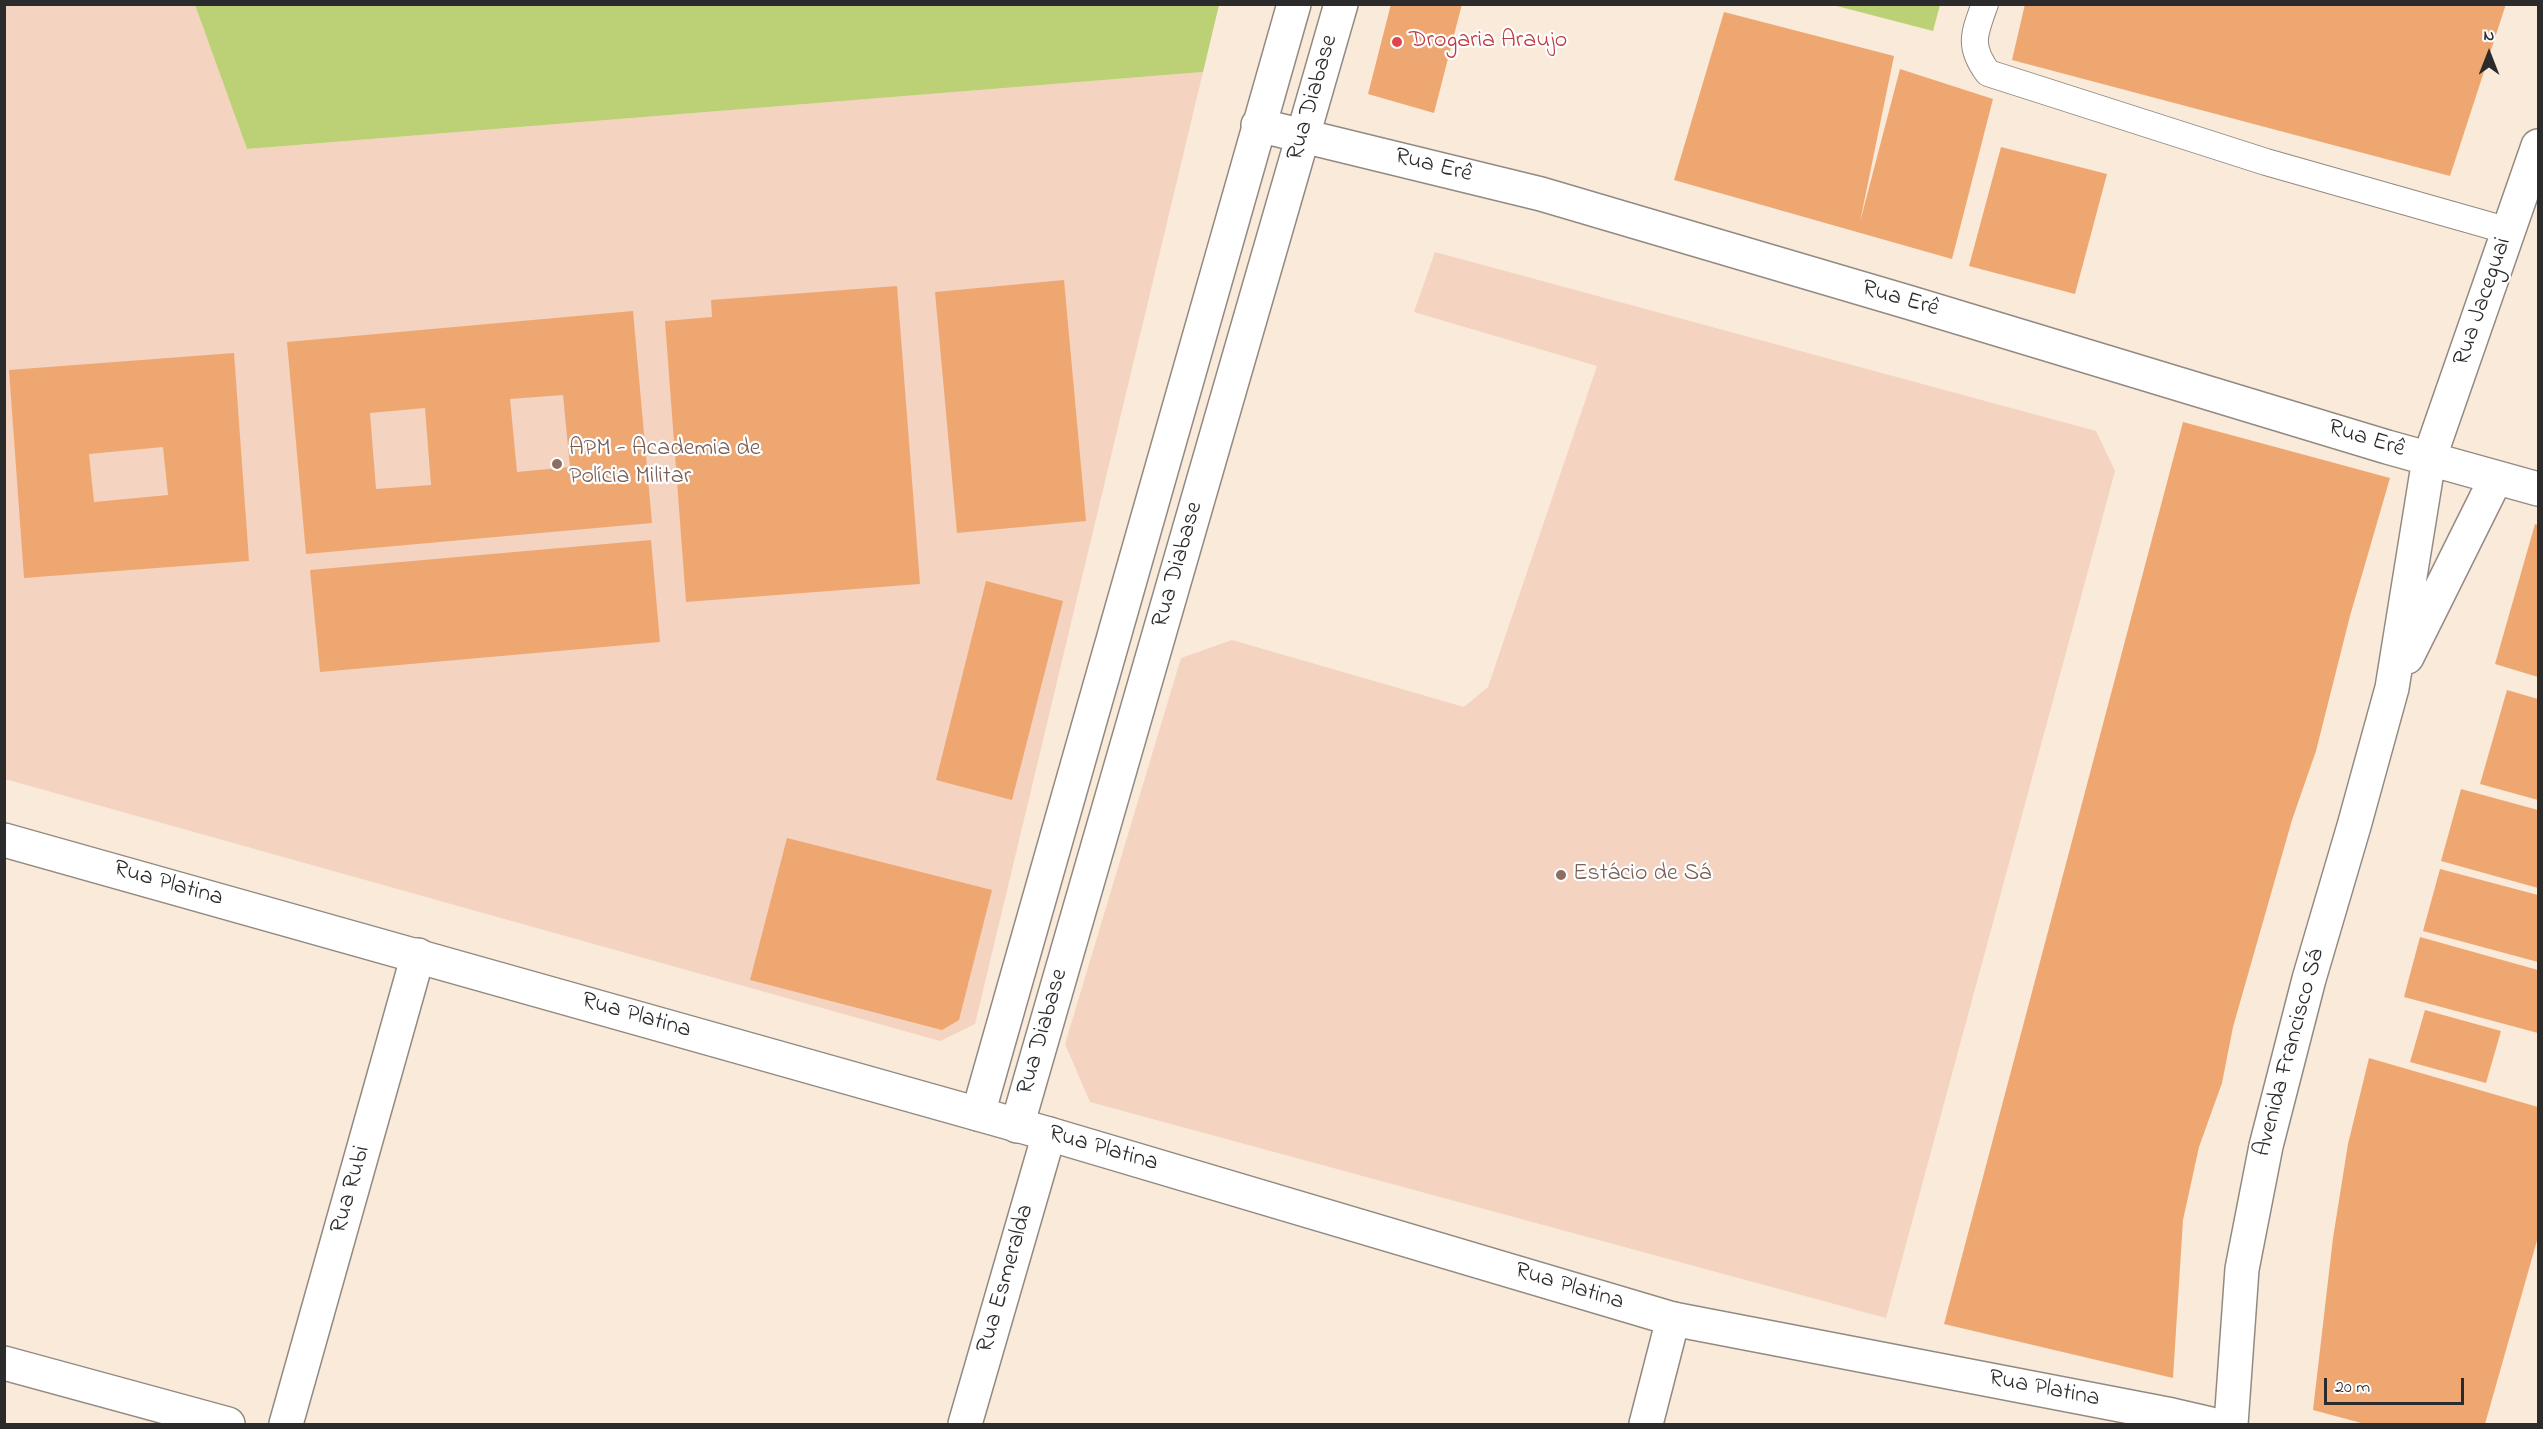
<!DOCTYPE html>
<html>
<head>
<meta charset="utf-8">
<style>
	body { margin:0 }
	#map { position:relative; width:2543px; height:1429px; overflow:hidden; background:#f9ead9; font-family:"Indie Flower",sans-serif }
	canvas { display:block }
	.frame { position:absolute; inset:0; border:6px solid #2b2b2b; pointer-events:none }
	.north { position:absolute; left:2459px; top:24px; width:60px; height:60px; -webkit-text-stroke:4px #fff; paint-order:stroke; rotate:0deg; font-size:16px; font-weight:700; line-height:24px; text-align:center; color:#2b2b2b }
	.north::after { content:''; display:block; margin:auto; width:21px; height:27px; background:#2b2b2b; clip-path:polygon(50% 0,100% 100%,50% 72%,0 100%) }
	.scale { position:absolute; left:2324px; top:1378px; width:140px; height:27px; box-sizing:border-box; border:3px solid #2b2b2b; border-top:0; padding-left:8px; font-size:18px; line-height:21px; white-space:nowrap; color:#2b2b2b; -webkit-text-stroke:4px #fff; paint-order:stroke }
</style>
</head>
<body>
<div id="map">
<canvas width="2543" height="1429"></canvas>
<div class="frame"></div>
<div class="north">N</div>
<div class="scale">20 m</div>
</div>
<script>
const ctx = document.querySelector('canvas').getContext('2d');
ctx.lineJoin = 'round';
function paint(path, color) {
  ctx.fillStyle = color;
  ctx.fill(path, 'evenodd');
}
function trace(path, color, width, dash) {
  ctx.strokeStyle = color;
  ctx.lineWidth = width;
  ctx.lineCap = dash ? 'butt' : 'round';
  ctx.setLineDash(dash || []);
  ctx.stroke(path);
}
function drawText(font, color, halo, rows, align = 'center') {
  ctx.font = font + ' "Indie Flower",sans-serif';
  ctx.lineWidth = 4.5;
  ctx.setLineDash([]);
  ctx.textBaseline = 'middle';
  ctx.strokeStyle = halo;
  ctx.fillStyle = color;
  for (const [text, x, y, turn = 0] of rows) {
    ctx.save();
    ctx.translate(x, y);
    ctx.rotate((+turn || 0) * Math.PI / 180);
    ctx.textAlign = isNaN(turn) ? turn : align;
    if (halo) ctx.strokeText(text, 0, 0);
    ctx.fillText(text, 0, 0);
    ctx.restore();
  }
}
const built = new Path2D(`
	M4 5H195L247 149 1203 72 975 1024 940 1041 5 779Z
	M1435 252 2096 431 2115 471 1886 1318 1090 1102 1065 1044 1181 658 1232 640 1464 707 1488 687 1597 366 1414 312Z`);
const green = new Path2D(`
	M195 5H1219L1203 72 247 149Z
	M1833 5 1940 4V5L1933 31Z`);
const building = new Path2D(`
	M1391 4H1462L1434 113 1368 94Z
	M2025 4H2506L2450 176 2012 60Z
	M1724 12 1894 56 1860 222 1900 69 1993 99 1952 259 1674 180Z
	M2001 147 2107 174 2075 294 1969 266Z
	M1064 280 1086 521 957 533 935 292Z
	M897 286 920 584 686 602 665 321 712 317 711 300Z
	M633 311 652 523 306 554 287 342ZM563 395 570 467 517 472 510 399ZM425 408 431 485 376 489 370 413Z
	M234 353 249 561 24 578 9 370ZM163 447 168 495 94 502 89 454Z
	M2183 422 2390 478 2350 616 2316 751 2292 820 2233 1027 2222 1083 2199 1147 2183 1220 2173 1378 1944 1324Z
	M2535 524 2538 525V677L2495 664Z
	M651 540 660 642 320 672 310 570Z
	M986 581 1063 601 1012 800 936 780Z
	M2507 690 2538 699V800L2480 784Z
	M2461 789 2538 810V888L2441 861Z
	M787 838 992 890 959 1020 942 1030 750 980Z
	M2440 869 2538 895V962L2423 931Z
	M2420 937 2538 970V1033L2404 997Z
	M2425 1010 2501 1031 2486 1083 2410 1062Z
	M2369 1058 2538 1107V1237L2485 1424H2365L2313 1410 2333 1238 2348 1144Z`);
const service = new Path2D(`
	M1985 4C1974 34 1968 46 1988 73L2266 162 2509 231`);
const minor = new Path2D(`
	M1258 125 1541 194 1911 303 2387 447 2538 489
	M2407 657 2496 478
	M978 1114 1294 4
	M1017 1126 1341 4
	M4 1363 228 1424
	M286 1424 418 955
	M965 1424 1049 1134
	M1646 1424 1673 1319
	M2231 1424 2242 1269 2266 1146 2309 979 2354 826 2392 688 2429 459 2538 146`);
const tertiary = new Path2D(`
	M4 840 1049 1134 1673 1319 2172 1415 2211 1424`);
const markers = [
	[1397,42,6,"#e0444e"],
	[557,464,6,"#8d6e63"],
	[1561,875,6,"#8d6e63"]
];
const healthNames = [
	["Drogaria Araujo",1409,42]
];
const streetNames = [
	["Rua Diabase",1314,98,-74],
	["Rua Erê",1433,167,14],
	["Rua Erê",1900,300,16],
	["Rua Jaceguai",2484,302,-71],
	["Rua Erê",2366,440,17],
	["Rua Diabase",1179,565,-74],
	["Rua Platina",168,885,16],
	["Rua Platina",636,1017,16],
	["Rua Diabase",1044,1032,-74],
	["Avenida Francisco Sá",2291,1053,-75],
	["Rua Platina",1103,1150,16],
	["Rua Rubi",352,1190,-74],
	["Rua Esmeralda",1007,1279,-74],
	["Rua Platina",1569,1288,17],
	["Rua Platina",2044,1390,11]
];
const educationNames = [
	["APM - Academia de",569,450],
	["Polícia Militar",569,478],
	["Estácio de Sá",1573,875]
];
paint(built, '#f4d3c0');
paint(green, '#bcd175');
paint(building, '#efa772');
trace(service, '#928a82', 28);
trace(minor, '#928a82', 36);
trace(tertiary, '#928a82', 36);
trace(service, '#fff', 26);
trace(minor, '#fff', 33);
trace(tertiary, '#fff', 33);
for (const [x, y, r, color] of markers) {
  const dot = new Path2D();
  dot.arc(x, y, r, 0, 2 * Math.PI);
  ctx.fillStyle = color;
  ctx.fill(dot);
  trace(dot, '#fff', 2);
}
drawText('24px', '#be3a42', '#fff', healthNames, 'left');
drawText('24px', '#2b2b2b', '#fff', streetNames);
drawText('24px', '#785e54', '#fff', educationNames, 'left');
</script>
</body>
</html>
